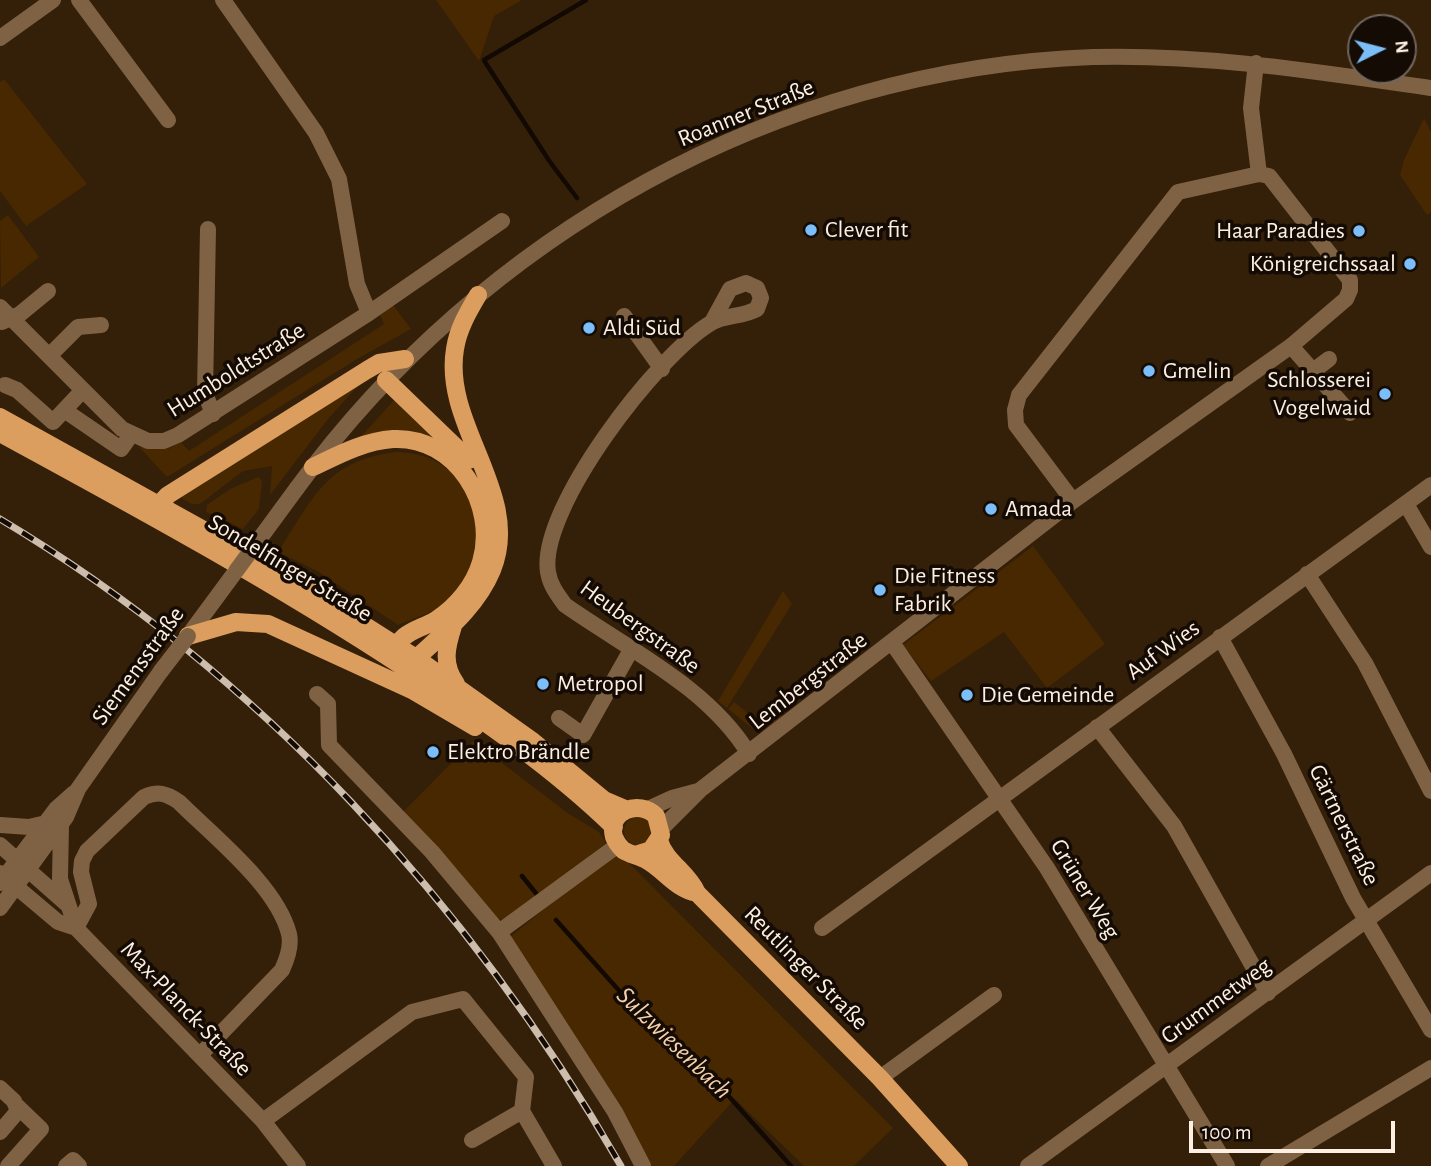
<!DOCTYPE html>
<html>
<head>
<meta charset="utf-8">
<style>
	body { margin:0 }
	#map { position:relative; width:1431px; height:1166px; overflow:hidden; background:#341f08; font-family:"Alegreya Sans",sans-serif }
	canvas { display:block }
	.north { position:absolute; left:1347px; top:14px; width:70px; height:70px; box-sizing:border-box; background:#140b04; border:2px solid #71665c; border-radius:50%; rotate:84deg; font-size:19px; font-weight:700; line-height:28px; text-align:center; color:#fdefe1 }
	.north::after { content:''; display:block; margin:auto; width:24px; height:32px; background:#7cbef9; clip-path:polygon(50% 0,100% 100%,50% 72%,0 100%) }
	.scale { position:absolute; left:1189px; top:1121px; width:206px; height:32px; box-sizing:border-box; border:4px solid #fdefe1; border-top:0; padding-left:9px; font-size:21px; line-height:24px; white-space:nowrap; color:#fdefe1; -webkit-text-stroke:5px #140b04; paint-order:stroke }
</style>
</head>
<body>
<div id="map">
<canvas width="1431" height="1166"></canvas>
<div class="north">N</div>
<div class="scale">100 m</div>
</div>
<script>
const ctx = document.querySelector('canvas').getContext('2d');
ctx.lineJoin = 'round';
function paint(path, color) {
  ctx.fillStyle = color;
  ctx.fill(path, 'evenodd');
}
function trace(path, color, width, dash) {
  ctx.strokeStyle = color;
  ctx.lineWidth = width;
  ctx.lineCap = dash ? 'butt' : 'round';
  ctx.setLineDash(dash || []);
  ctx.stroke(path);
}
function drawText(font, color, halo, rows, align = 'center') {
  ctx.font = font + ' "Alegreya Sans",sans-serif';
  ctx.lineWidth = 7;
  ctx.setLineDash([]);
  ctx.textBaseline = 'middle';
  ctx.strokeStyle = halo;
  ctx.fillStyle = color;
  for (const [text, x, y, turn = 0] of rows) {
    ctx.save();
    ctx.translate(x, y);
    ctx.rotate((+turn || 0) * Math.PI / 180);
    ctx.textAlign = isNaN(turn) ? turn : align;
    if (halo) ctx.strokeText(text, 0, 0);
    ctx.fillText(text, 0, 0);
    ctx.restore();
  }
}
const green = new Path2D(`
	M436 0H522L494 16 479 61Z
	M4 79 87 184 26 226 0 191V82Z
	M1424 118 1431 132V212L1427 215 1400 175 1404 160Z
	M8 215 39 257 1 288 0 221Z
	M393 305 411 329 357 359 167 477 139 447 168 449 181 442 189 451 384 324 380 315Z
	M366 377 328 419 270 495 272 466 243 471 200 504H192L181 498 185 492Z
	M396 398 464 462 492 541 428 641 422 633 434 627 490 541 451 454 357 441Z
	M395 452C469 451 502 534 458 591 444 610 419 616 398 625L319 572 278 552C313 498 326 461 395 452Z
	M258 477 262 481 259 509 243 529 206 512 207 505 230 489Z
	M1033 546 1105 644 1047 688 1004 632 931 681 903 645Z
	M783 591 792 604 727 708 718 701Z
	M734 702 756 720 776 705 784 717 769 731 757 732 728 709Z
	M473 741 569 814 599 832 606 843 507 920 494 919 402 813Z
	M624 831a14 14 0 1 1 28 0a14 14 0 1 1-28 0Z
	M616 850 893 1128 854 1166H804L735 1099 674 1166H645L503 943Z`);
const stream = new Path2D(`
	M484 60 586 0
	M485 62 550 162 577 198
	M522 876 539 897
	M556 920 648 1023 681 1056 716 1082 791 1166`);
const minor = new Path2D(`
	M79 0 168 120
	M0 38 53 0
	M1256 63 1251 108 1259 174
	M208 229 205 393 213 414
	M0 307 122 429 148 441H164L178 435 369 313 357 284 339 179 316 133 223 0
	M369 313 502 221
	M624 316 662 369
	M2 322 20 314 48 291
	M712 322 730 289 746 283 757 288 761 298 757 309C743 317 724 315 711 323 658 354 538 509 548 572 550 585 557 594 565 605 629 650 708 687 749 754
	M1291 346 1350 413
	M49 356 78 327 101 325
	M1313 371 1329 359
	M5 385 17 390 53 422 83 390
	M64 410 121 449 131 435
	M297 488C482 235 778 68 1093 57 1208 54 1318 72 1431 88
	M1406 504 1431 547
	M1307 574 1365 663 1431 791
	M188 636 236 571
	M1220 637 1284 754 1353 898 1431 1030
	M893 644 1047 868 1227 1166
	M317 694 328 704 329 745 432 852 499 932
	M559 718 583 735 631 650
	M1097 727 1174 826 1268 993
	M648 809 672 798 698 791
	M0 825 29 827 46 823
	M61 825 60 879 76 928
	M661 829 700 790 1073 501 1291 346 1346 299 1350 290V280L1269 176 1259 174 1178 192 1019 395 1015 410 1016 425 1073 501
	M0 845 69 906
	M618 845 499 932 615 1112 643 1166
	M0 873 58 922 76 928 263 1121 298 1166
	M0 883 56 809 74 793
	M0 908 66 817 78 789 161 671
	M76 928 89 904 81 872 82 861 87 851 144 797C158 791 166 793 179 802 213 836 277 886 289 934 292 946 287 959 282 970L200 1055
	M822 928 1431 485
	M880 1078 994 995
	M0 1088 14 1101 18 1111 0 1132
	M263 1121 412 1012 463 999 526 1077 522 1111 554 1166
	M472 1140 522 1111
	M8 1166 41 1129 17 1106
	M66 1166 73 1160 79 1166
	M1028 1166 1431 873
	M1268 1166 1431 1068`);
const major = new Path2D(`
	M386 380 469 460
	M0 417 285 575 416 658 531 740 604 800 625 809
	M0 433C138 508 276 583 408 670 479 717 552 767 614 827
	M313 467C338 455 364 441 393 439 456 436 498 505 481 562 474 586 456 607 436 620 417 631 400 631 393 655
	M153 511 168 495 367 370 379 363 405 359
	M453 626C446 648 442 664 456 684
	M188 636 236 622 268 624 412 690 475 727
	M408 666C438 637 475 611 492 570 523 494 442 426 455 349 458 329 468 312 478 295
	M659 840C665 862 688 872 697 893L880 1078 959 1166
	M635 855 651 850 661 835 656 816C639 799 607 811 614 837 616 842 619 846 623 850 631 855 640 856 648 861 665 871 676 889 697 893`);
const rail = new Path2D(`
	M0 519C260 674 471 905 621 1166`);
const minorBridge = new Path2D(`
	M236 571 297 488
	M161 671 188 636`);
const markers = [
	[811,230,7,"#7cbef9"],
	[1359,231,7,"#7cbef9"],
	[1410,264,7,"#7cbef9"],
	[589,328,7,"#7cbef9"],
	[1149,371,7,"#7cbef9"],
	[1385,394,7,"#7cbef9"],
	[991,509,7,"#7cbef9"],
	[880,590,7,"#7cbef9"],
	[543,684,7,"#7cbef9"],
	[967,695,7,"#7cbef9"],
	[433,752,7,"#7cbef9"]
];
const streetNames = [
	["Roanner Straße",746,113,-22],
	["Humboldtstraße",236,370,-32],
	["Sondelfinger Straße",290,568,31],
	["Heubergstraße",640,627,36],
	["Auf Wies",1163,650,-36],
	["Siemensstraße",138,666,-54],
	["Lembergstraße",808,681,-38],
	["Gärtnerstraße",1344,825,64],
	["Grüner Weg",1085,889,59],
	["Reutlinger Straße",806,968,45],
	["Grummetweg",1216,1001,-36],
	["Max-Planck-Straße",186,1009,46]
];
const poiNames = [
	["Clever fit",825,230],
	["Haar Paradies",1345,231,"right"],
	["Königreichssaal",1396,264,"right"],
	["Aldi Süd",603,328],
	["Gmelin",1163,371],
	["Schlosserei",1371,380,"right"],
	["Vogelwaid",1371,408,"right"],
	["Amada",1005,509],
	["Die Fitness",894,576],
	["Fabrik",894,604],
	["Metropol",557,684],
	["Die Gemeinde",981,695],
	["Elektro Brändle",447,752]
];
const waterNames = [
	["Sulzwiesenbach",674,1043,44]
];
paint(green, '#482800');
trace(stream, '#120902', 4.5);
trace(minor, '#7f6244', 16);
trace(major, '#dc9e5e', 18);
trace(rail, '#cdbdad', 7);
trace(rail, '#140b04', 4.5, [13]);
trace(minorBridge, '#7f6244', 16);
for (const [x, y, r, color] of markers) {
  const dot = new Path2D();
  dot.arc(x, y, r, 0, 2 * Math.PI);
  ctx.fillStyle = color;
  ctx.fill(dot);
  trace(dot, '#140b04', 2.5);
}
drawText('24px', '#fdefe1', '#140b04', streetNames);
drawText('24px', '#fdefe1', '#140b04', poiNames, 'left');
drawText('italic 26px', '#f5d0ac', '#140b04', waterNames);
</script>
</body>
</html>
